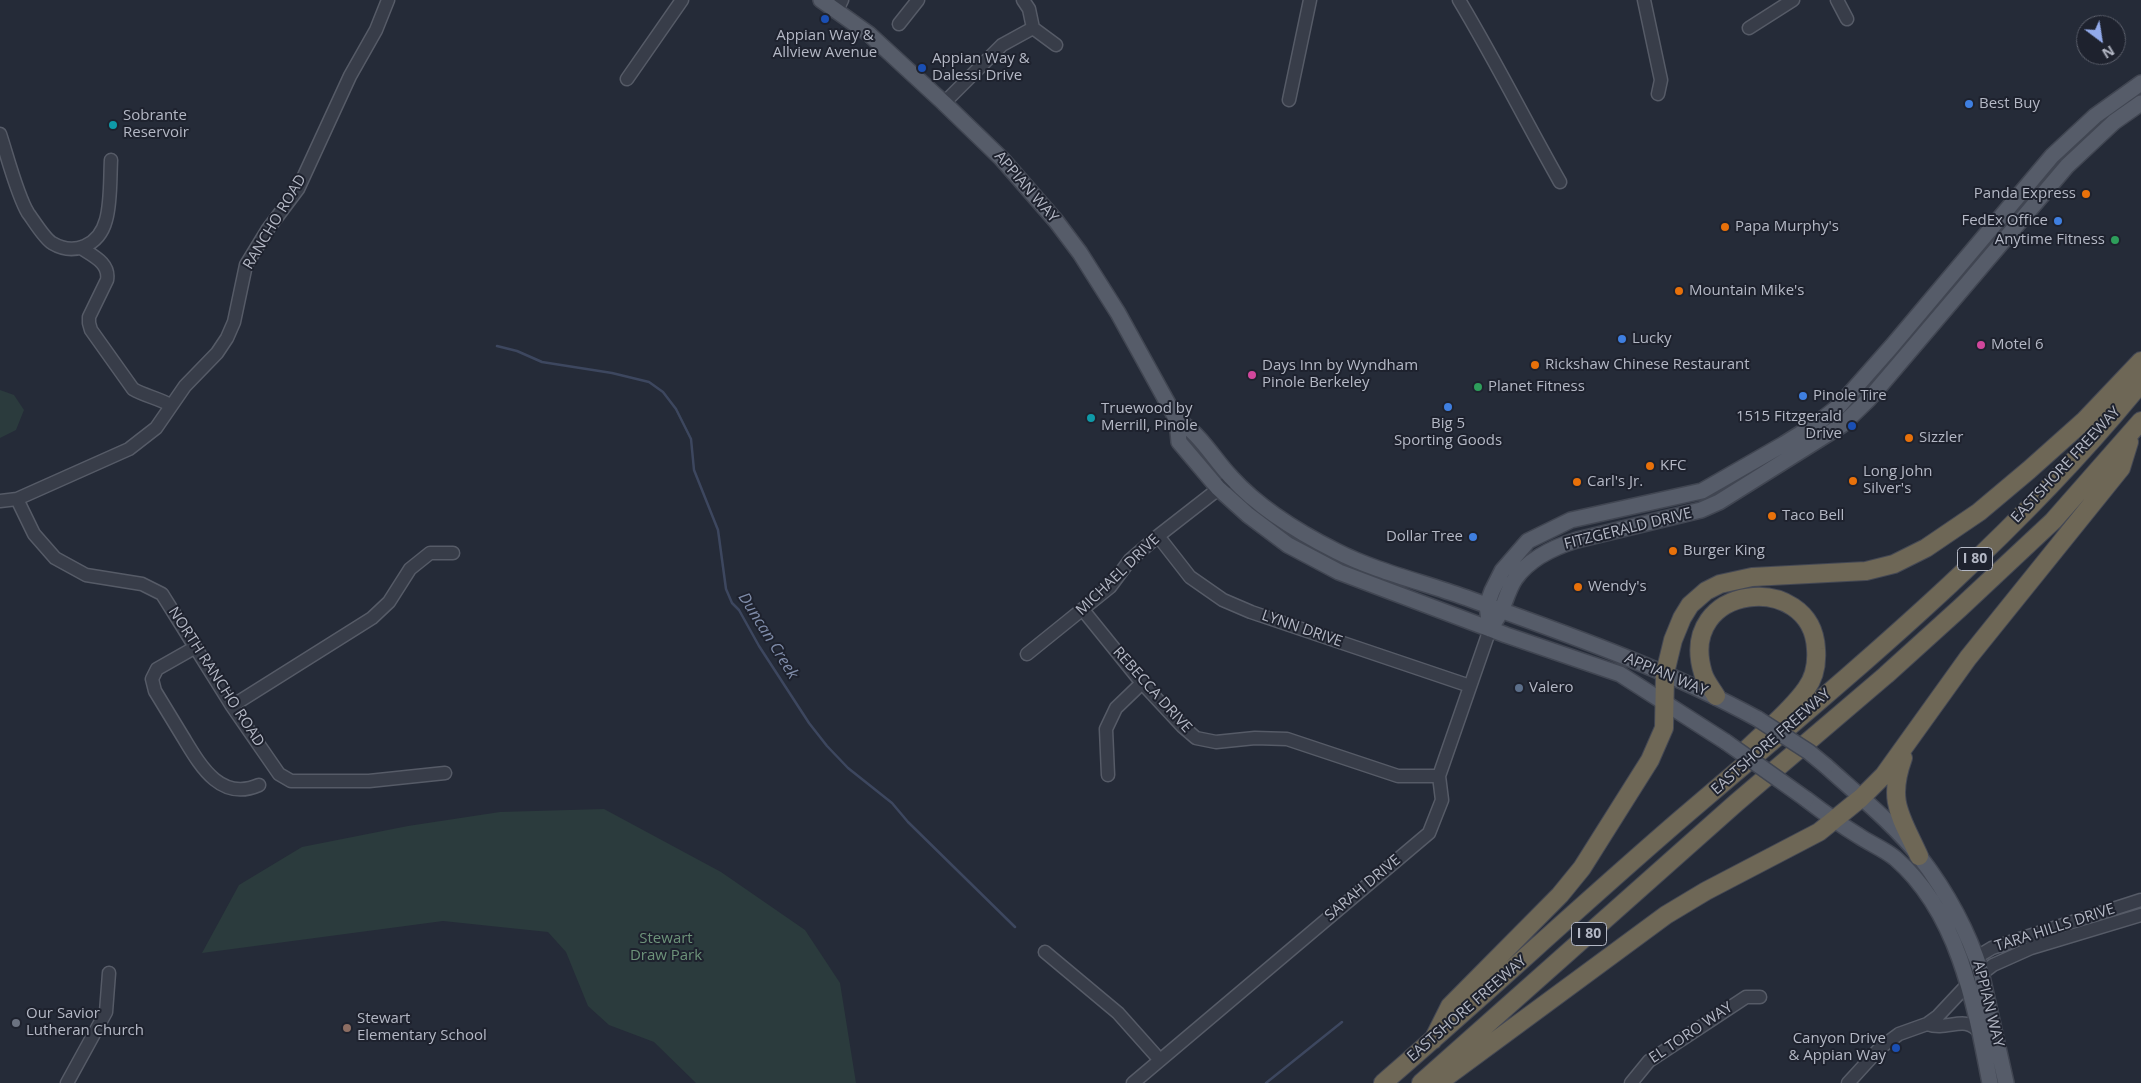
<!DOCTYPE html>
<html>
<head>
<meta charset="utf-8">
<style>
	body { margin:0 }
	#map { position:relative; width:2141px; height:1083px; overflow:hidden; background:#252b38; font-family:"Open Sans",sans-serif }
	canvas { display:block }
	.north { position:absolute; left:2076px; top:15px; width:50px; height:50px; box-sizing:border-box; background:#1e222e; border:1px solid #5a5e6a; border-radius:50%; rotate:149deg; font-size:14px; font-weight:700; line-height:20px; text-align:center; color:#b4b8c5 }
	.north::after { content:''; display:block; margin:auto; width:18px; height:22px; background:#92aaeb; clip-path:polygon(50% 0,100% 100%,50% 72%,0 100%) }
</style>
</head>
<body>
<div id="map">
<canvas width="2141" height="1083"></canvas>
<div class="north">N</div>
</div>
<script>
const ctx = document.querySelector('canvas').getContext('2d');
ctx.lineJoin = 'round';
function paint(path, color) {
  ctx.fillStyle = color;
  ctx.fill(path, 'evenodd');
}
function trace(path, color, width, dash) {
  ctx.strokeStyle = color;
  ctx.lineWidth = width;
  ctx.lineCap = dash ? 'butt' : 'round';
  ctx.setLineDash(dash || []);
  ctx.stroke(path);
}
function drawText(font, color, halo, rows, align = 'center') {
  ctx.font = font + ' "Open Sans",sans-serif';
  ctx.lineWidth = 4;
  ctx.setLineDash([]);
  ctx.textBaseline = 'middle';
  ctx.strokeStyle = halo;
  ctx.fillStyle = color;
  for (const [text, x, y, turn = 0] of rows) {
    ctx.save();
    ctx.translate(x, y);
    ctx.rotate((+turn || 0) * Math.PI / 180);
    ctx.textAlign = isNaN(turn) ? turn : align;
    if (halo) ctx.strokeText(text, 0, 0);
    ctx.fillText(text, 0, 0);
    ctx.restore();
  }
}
const green = new Path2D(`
	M0 390 14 395 24 410 16 430 0 438Z
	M604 809 721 872 805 930 840 983 856 1083H696L654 1042 609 1025 588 1006 566 952 548 932 443 921 202 953 239 885 302 847 408 826 500 812Z`);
const stream = new Path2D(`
	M497 346 517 351 542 362 612 373 649 382 663 392 676 409 691 439 694 470 718 530 726 589 732 603 739 610 759 646 809 723 827 746 848 768 892 803 908 822 1015 927
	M1266 1083 1342 1022`);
const minor = new Path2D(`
	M1459 0C1495 60 1526 122 1560 182
	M1644 0 1661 80 1658 94
	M1837 0 1847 19
	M837 10 842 0
	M899 24 918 0
	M1033 28 1056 45
	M1749 28 1793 0
	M627 79 682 0
	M1289 100 1310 0
	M944 103 1002 45 1033 28 1029 9 1023 0
	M0 134C7 155 17 195 28 213 34 221 44 238 52 243 74 256 99 246 106 220 111 203 110 178 111 160
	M81 248C93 256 110 263 107 280L89 317V323L91 330 133 389C145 396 158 398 170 405
	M17 499 34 534 55 558 86 575 142 584 162 594 232 706 279 774 291 781H369L445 773
	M0 501 17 499 129 449 156 428 185 386 217 353 227 338 234 322 246 265 268 229 298 189 350 76 376 30 388 0
	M1158 536 1190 577 1223 600 1251 612 1470 686
	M1083 610 1142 683 1182 726 1196 738 1216 742 1255 738 1287 739 1398 776H1439
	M194 648 157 669 152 679 155 691C164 706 174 722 183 737 200 765 220 802 259 785
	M1027 654 1110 587 1130 560 1158 536 1226 483
	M232 706 372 618 389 602 410 569 430 553H453
	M1108 775 1106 729 1116 708 1142 683
	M1045 952 1118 1013 1159 1059
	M1973 967 1977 957 1992 948 2141 900
	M1927 1024C1949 1032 1964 1013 1980 1033
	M67 1083 106 1012 109 973
	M1133 1083 1429 833 1442 800 1439 776 1490 629
	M1631 1083 1649 1061 1746 997H1760
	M1848 1083 1880 1048 1899 1034 1927 1024 1938 1016 1968 984 1993 965 2031 948 2141 915`);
const major = new Path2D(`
	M821 0 869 34 944 103 1002 159 1056 221 1080 253 1118 313 1177 420 1179 442 1218 488 1248 515 1288 545 1339 572 1506 635 1620 674 1726 742
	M1177 420C1200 433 1213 458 1231 477 1260 509 1298 532 1336 551 1375 571 1422 582 1464 597 1564 633 1665 668 1758 719
	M1490 629 1487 605 1492 591 1502 571 1528 541 1571 520 1702 491 1784 444 1816 424 1839 406 1892 346 2052 156 2095 116 2141 83
	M1490 629C1494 622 1499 616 1502 609 1506 599 1509 588 1515 579 1529 559 1554 547 1577 540L1701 510 1719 502 1842 425 1869 399 1898 365 2067 166 2114 122 2141 103
	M1826 766C1858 795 1893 823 1920 857 1946 891 1968 931 1981 972L2006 1083
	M1806 799C1823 812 1841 825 1859 836 1871 844 1884 849 1895 858 1959 913 1975 1005 1990 1083`);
const highway = new Path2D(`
	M1716 696C1712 689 1705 681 1703 673 1676 583 1812 570 1816 649 1817 662 1815 677 1806 689 1790 712 1765 731 1745 751
	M1903 758C1887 802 1901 816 1919 856
	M1433 1040 1450 1006 1560 895 1582 868 1650 760 1664 728 1665 673 1673 640 1682 618 1690 605 1706 591 1720 584 1752 577 1866 571 1894 564 1926 548 1979 512 2029 470 2085 420 2141 361
	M1383 1083C1484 996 1581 905 1682 818 1842 681 2008 547 2141 383
	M1421 1083 1736 803 1886 675 1960 608 2053 521 2141 421
	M1438 1083 1666 915 1706 891 1819 832 1861 798 1884 775 1968 658 2121 468 2129 442`);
const majorBridge = new Path2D(`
	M1758 719 1809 752 1826 766
	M1726 742 1806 799`);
const markers = [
	[825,19,5,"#1a4fb4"],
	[922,68,5,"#1a4fb4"],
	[1969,104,5,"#3f7fe0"],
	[113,125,5,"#0f9aa8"],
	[2086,194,5,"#e8710a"],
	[2058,221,5,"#3f7fe0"],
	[1725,227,5,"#e8710a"],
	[2115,240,5,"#2e9e5b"],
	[1679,291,5,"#e8710a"],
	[1622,339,5,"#3f7fe0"],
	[1981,345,5,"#d1479c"],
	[1535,365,5,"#e8710a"],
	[1252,375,5,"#d1479c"],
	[1478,387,5,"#2e9e5b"],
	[1803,396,5,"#3f7fe0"],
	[1448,407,5,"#3f7fe0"],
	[1091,418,5,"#0f9aa8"],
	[1852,426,5,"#1a4fb4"],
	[1909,438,5,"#e8710a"],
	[1650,466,5,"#e8710a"],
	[1853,481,5,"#e8710a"],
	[1577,482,5,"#e8710a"],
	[1772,516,5,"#e8710a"],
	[1473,537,5,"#3f7fe0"],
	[1673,551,5,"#e8710a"],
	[1578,587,5,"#e8710a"],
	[1519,688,5,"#5c6f8a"],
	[16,1023,5,"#6b7280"],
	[347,1028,5,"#8d6e63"],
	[1896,1048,5,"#1a4fb4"]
];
const shields = [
	[1975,559,35],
	[1589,934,35]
];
const shieldNames = [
	["I 80",1975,559],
	["I 80",1589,934]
];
const poiNames = [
	["Appian Way &",825,36,"center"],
	["Allview Avenue",825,53,"center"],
	["Appian Way &",932,59],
	["Dalessi Drive",932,76],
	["Best Buy",1979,104],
	["Sobrante",123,116],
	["Reservoir",123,133],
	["Panda Express",2076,194,"right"],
	["FedEx Office",2048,221,"right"],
	["Papa Murphy's",1735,227],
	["Anytime Fitness",2105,240,"right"],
	["Mountain Mike's",1689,291],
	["Lucky",1632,339],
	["Motel 6",1991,345],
	["Rickshaw Chinese Restaurant",1545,365],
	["Days Inn by Wyndham",1262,366],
	["Pinole Berkeley",1262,383],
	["Planet Fitness",1488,387],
	["Pinole Tire",1813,396],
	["Truewood by",1101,409],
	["Merrill, Pinole",1101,426],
	["1515 Fitzgerald",1842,417,"right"],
	["Drive",1842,434,"right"],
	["Big 5",1448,424,"center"],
	["Sporting Goods",1448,441,"center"],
	["Sizzler",1919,438],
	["KFC",1660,466],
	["Long John",1863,472],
	["Silver's",1863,489],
	["Carl's Jr.",1587,482],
	["Taco Bell",1782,516],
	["Dollar Tree",1463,537,"right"],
	["Burger King",1683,551],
	["Wendy's",1588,587],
	["Valero",1529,688],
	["Our Savior",26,1014],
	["Lutheran Church",26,1031],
	["Stewart",357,1019],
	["Elementary School",357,1036],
	["Canyon Drive",1886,1039,"right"],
	["& Appian Way",1886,1056,"right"]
];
const streetNames = [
	["APPIAN WAY",1026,187,49],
	["RANCHO ROAD",275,222,-59],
	["EASTSHORE FREEWAY",2066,465,-47],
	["FITZGERALD DRIVE",1628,529,-14],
	["MICHAEL DRIVE",1118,575,-44],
	["LYNN DRIVE",1302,629,19],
	["APPIAN WAY",1666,675,23],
	["NORTH RANCHO ROAD",216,677,57],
	["REBECCA DRIVE",1152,690,48],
	["EASTSHORE FREEWAY",1771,742,-41],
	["SARAH DRIVE",1363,888,-40],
	["TARA HILLS DRIVE",2055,928,-18],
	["APPIAN WAY",1988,1004,76],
	["EASTSHORE FREEWAY",1467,1009,-41],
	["EL TORO WAY",1691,1033,-34]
];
const parkNames = [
	["Stewart",666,939],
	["Draw Park",666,956]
];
const waterNames = [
	["Duncan Creek",768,636,58]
];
paint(green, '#2b3b3d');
trace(stream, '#3d475f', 2.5);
trace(minor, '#565b67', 15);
trace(major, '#414652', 18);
trace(highway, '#444854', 20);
trace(minor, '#383d49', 12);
trace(major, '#565c69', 15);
trace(highway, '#6e6756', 18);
trace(majorBridge, '#414652', 18, []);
trace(majorBridge, '#565c69', 15);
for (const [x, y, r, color] of markers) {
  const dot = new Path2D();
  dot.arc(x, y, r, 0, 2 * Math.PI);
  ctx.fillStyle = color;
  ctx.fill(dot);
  trace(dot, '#1e222e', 2);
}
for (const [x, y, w] of shields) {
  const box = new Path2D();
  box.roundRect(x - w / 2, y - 11.5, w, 23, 4);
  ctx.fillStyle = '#1e222e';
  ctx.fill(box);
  trace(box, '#b4b8c5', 1);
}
drawText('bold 14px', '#b4b8c5', null, shieldNames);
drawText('15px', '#b4b8c5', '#1e222e', poiNames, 'left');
drawText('15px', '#b4b8c5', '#1e222e', streetNames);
drawText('15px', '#6d937a', '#1e222e', parkNames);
drawText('italic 16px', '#7f8ca9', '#1e222e', waterNames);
</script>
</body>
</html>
